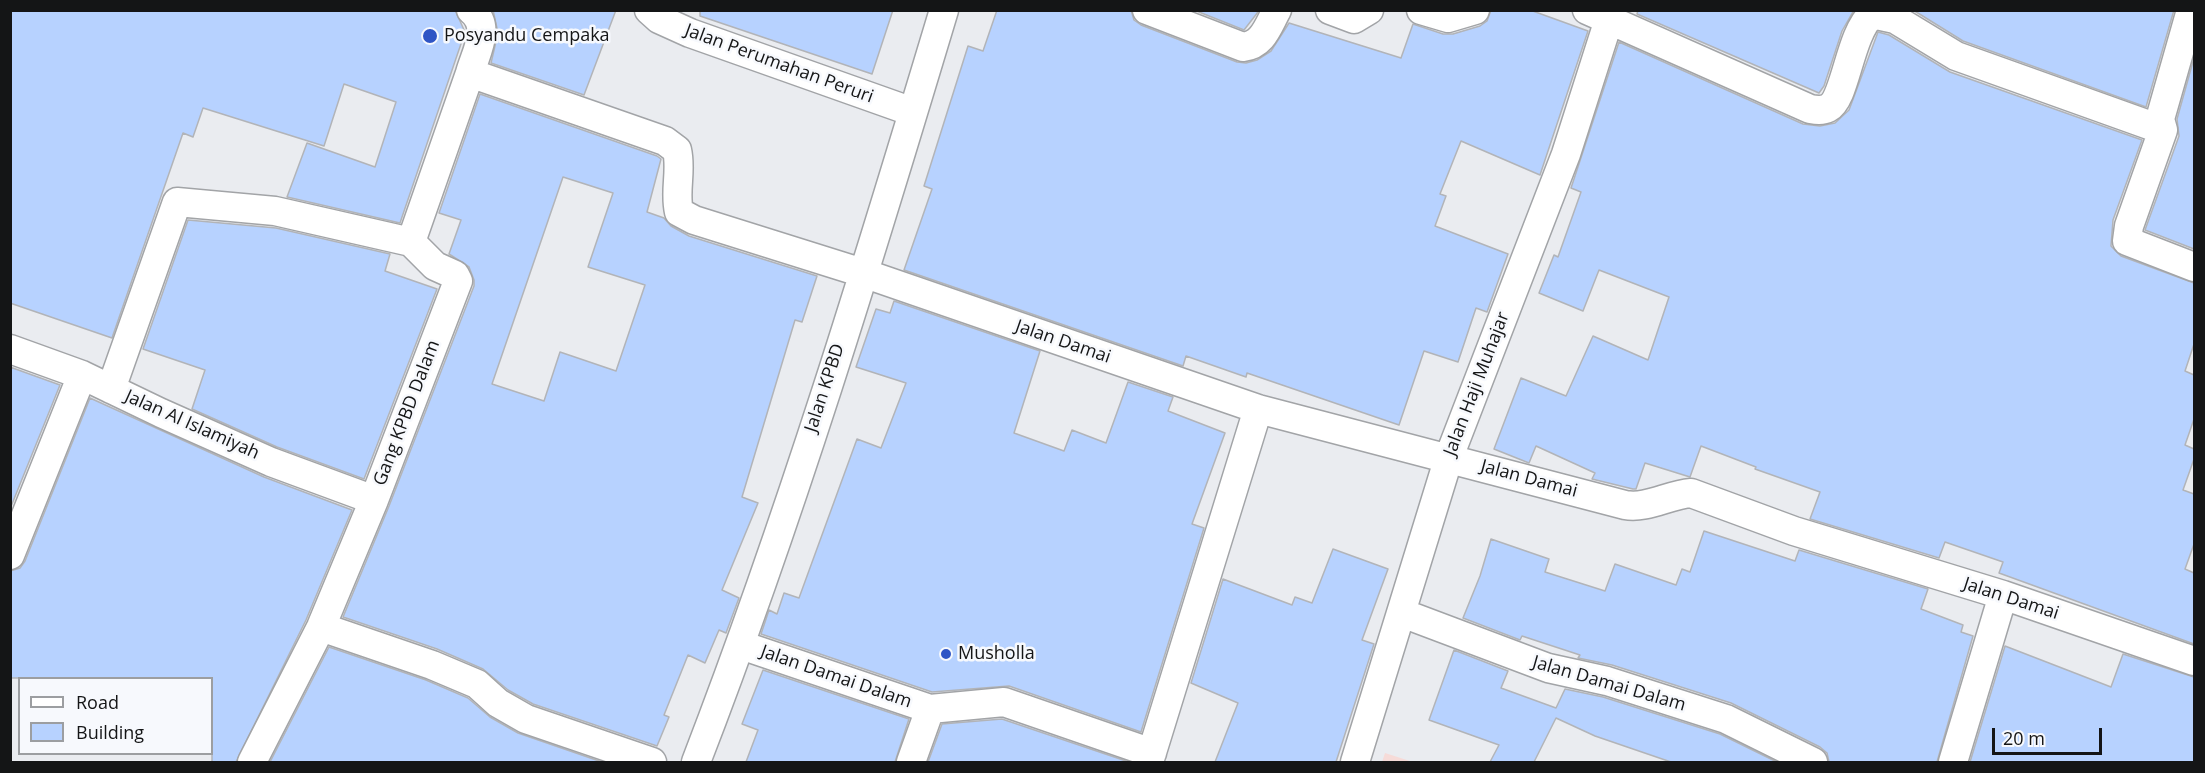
<!DOCTYPE html>
<html>
<head>
<meta charset="utf-8">
<style>
	body { margin:0 }
	#map { position:relative; width:2205px; height:773px; overflow:hidden; background:#eaecf0; font-family:"Open Sans",sans-serif }
	canvas { display:block }
	.frame { position:absolute; inset:0; border:12px solid #141516; pointer-events:none }
	.legend { position:absolute; left:18px; top:677px; width:195px; height:78px; box-sizing:border-box; background:#f7f9fd; border:2px solid #9c9ea1; margin:0; padding:8px 10px; list-style:none; font-size:18px; color:#141516 }
	.legend li { display:flex; align-items:center; gap:12px; height:30px }
	.legend b { width:30px; border:2px solid #9c9ea1 }
	.scale { position:absolute; left:1992px; top:728px; width:110px; height:27px; box-sizing:border-box; border:3px solid #141516; border-top:0; padding-left:8px; font-size:18px; line-height:21px; white-space:nowrap; color:#141516; -webkit-text-stroke:4px #f7f9fd; paint-order:stroke }
</style>
</head>
<body>
<div id="map">
<canvas width="2205" height="773"></canvas>
<div class="frame"></div>
<ul class="legend">
<li><b style="height:8px;background:#fff"></b>Road</li>
<li><b style="height:16px;background:#b7d2ff"></b>Building</li>
</ul>
<div class="scale">20 m</div>
</div>
<script>
const ctx = document.querySelector('canvas').getContext('2d');
ctx.lineJoin = 'round';
function paint(path, color) {
  ctx.fillStyle = color;
  ctx.fill(path, 'evenodd');
}
function trace(path, color, width, dash) {
  ctx.strokeStyle = color;
  ctx.lineWidth = width;
  ctx.lineCap = dash ? 'butt' : 'round';
  ctx.setLineDash(dash || []);
  ctx.stroke(path);
}
function drawText(font, color, halo, rows, align = 'center') {
  ctx.font = font + ' "Open Sans",sans-serif';
  ctx.lineWidth = 5;
  ctx.setLineDash([]);
  ctx.textBaseline = 'middle';
  ctx.strokeStyle = halo;
  ctx.fillStyle = color;
  for (const [text, x, y, turn = 0] of rows) {
    ctx.save();
    ctx.translate(x, y);
    ctx.rotate((+turn || 0) * Math.PI / 180);
    ctx.textAlign = isNaN(turn) ? turn : align;
    if (halo) ctx.strokeText(text, 0, 0);
    ctx.fillText(text, 0, 0);
    ctx.restore();
  }
}
const commercial = new Path2D(`
	M1385 753 1413 762H1382Z`);
const building = new Path2D(`
	M10 10H455L465 32 400 223 287 197 307 143 375 167 396 102 344 84 324 146 203 108 193 137 183 133 112 338 10 303Z
	M493 10H616L584 95 491 63 498 33Z
	M700 10H893L872 74 700 16Z
	M997 10H1131L1134 20 1141 25 1237 62 1246 63 1257 60 1271 51 1289 23 1401 58 1413 24 1443 34H1453L1480 26 1487 21 1491 10H1530L1588 31 1540 175 1461 141 1440 194 1446 196 1435 226 1508 254 1487 312 1476 308 1458 362 1424 351 1399 425 1247 373 1246 377 1186 356 1183 366 904 270 932 189 924 186 968 46 983 51Z
	M1194 10H1254L1258 12 1244 30Z
	M1638 10H1854L1842 31 1824 86 1819 93 1637 14Z
	M1913 10H2174L2146 107 1963 41Z
	M1878 32 1889 35 1950 72 2142 140 2113 220 2111 246 2121 256 2194 283V344L2185 371 2194 375V419L2185 445 2194 449V459L2183 490 2194 494V544L2185 569 2194 573V644L1999 573 2003 562 1945 542 1939 558 1810 519 1820 492 1755 469 1756 467 1701 446 1690 477 1645 463 1636 489H1633L1592 479 1595 473 1536 446 1529 463 1494 449 1521 378 1566 396 1593 336 1648 360 1669 297 1599 270 1583 311 1539 293 1554 255 1558 257 1581 192 1571 188 1619 42 1803 124 1820 126 1835 123 1849 110Z
	M2194 58V249L2145 230 2179 136 2177 119Z
	M480 94 657 156 661 159 647 212 664 218 671 226 689 236 817 276 802 322 795 320 742 497 758 503 722 590 739 598 726 633 719 630 705 663 688 655 664 715 669 717 657 746 533 704 508 690 483 669 437 649 343 617 389 506 474 286V280L469 267 449 254 461 220 439 213ZM563 177 613 193 588 267 645 285 616 371 560 352 544 401 492 384Z
	M188 220 276 228 390 254 385 271 437 289 364 479 277 447 192 409 205 370 143 349Z
	M894 301 1040 351 1014 433 1064 451 1072 430 1106 443 1128 382 1173 397 1168 411 1225 433 1192 524 1204 528 1141 732 1009 686 932 692 761 634 769 610 777 614 784 593 799 598 857 439 881 448 906 383 856 367 876 309 890 313Z
	M10 367 60 385 10 509Z
	M90 398 264 477 352 510 306 620 236 762H212V678H10V571L20 568 25 561Z
	M1704 531 1795 561 1799 550 1928 589 1921 609 1963 625 1961 632 1973 636 1937 762H1829L1827 753 1820 747 1731 703 1612 665 1578 658 1580 655 1522 636 1520 640 1463 618 1480 576 1491 539 1549 559 1545 572 1605 591 1615 564 1676 585 1682 569 1690 572Z
	M1333 549 1388 569 1362 640 1374 644 1336 762H1215L1238 703 1191 683 1223 579 1292 605 1295 597 1312 603Z
	M2005 646 2111 687 2123 654 2194 677V762H1970Z
	M329 647 426 680 468 698 490 717 518 733 602 762H270Z
	M1454 650 1508 671 1501 688 1556 708 1565 689 1603 697 1720 734 1777 762H1671L1595 736 1556 718 1534 762H1490L1499 745 1429 720Z
	M763 670 909 719 895 762H746L758 730 742 724Z
	M1002 719 1129 762H928L942 724Z`);
const street = new Path2D(`
	M471 10C492 26 476 52 470 73L665 141 677 150C682 171 674 191 679 212L694 220 863 273 1258 409 1625 505C1647 509 1668 495 1691 493L1794 531 2003 595 2194 661
	M649 10 659 19 690 33 913 112
	M1147 10 1243 47C1263 45 1268 26 1277 10
	M1330 10 1354 19 1369 10
	M1421 10 1448 18 1475 10
	M1587 10 1810 109C1816 110 1822 111 1828 108 1846 99 1849 35 1872 14L1895 19 1956 56 2163 130
	M2191 10 2160 119 2163 130 2129 226 2127 241 2194 267
	M10 349 82 375 161 413 271 462 374 500
	M111 389 177 202 275 211 411 242
	M10 555 82 375
	M1402 613 1548 668 1607 681 1726 719 1813 762
	M321 627 432 665 477 684 498 703 526 719 652 762
	M741 645 930 709 1004 702 1152 753
	M252 762 321 627 374 500 458 281 455 275 435 266 411 242 470 73
	M696 762C791 516 868 263 944 10
	M911 762 930 709
	M1149 762 1258 409
	M1355 762 1449 457 1566 154 1612 10
	M1953 762 2003 595`);
const markers = [
	[430,36,8,"#2f55c5"],
	[946,654,6,"#2f55c5"]
];
const poiNames = [
	["Posyandu Cempaka",444,36],
	["Musholla",958,654]
];
const streetNames = [
	["Jalan Perumahan Peruri",779,64,20],
	["Jalan Damai",1063,342,19],
	["Jalan Haji Muhajar",1477,384,-69],
	["Jalan KPBD",825,388,-72],
	["Gang KPBD Dalam",407,413,-69],
	["Jalan Al Islamiyah",192,425,24],
	["Jalan Damai",1529,479,15],
	["Jalan Damai",2011,599,18],
	["Jalan Damai Dalam",836,677,19],
	["Jalan Damai Dalam",1609,684,16]
];
paint(commercial, '#f6dbd8');
paint(building, '#b7d2ff');
trace(building, '#b2b4b8', 1.5);
trace(street, '#a2a4a7', 31);
trace(street, '#fff', 28);
for (const [x, y, r, color] of markers) {
  const dot = new Path2D();
  dot.arc(x, y, r, 0, 2 * Math.PI);
  ctx.fillStyle = color;
  ctx.fill(dot);
  trace(dot, '#f7f9fd', 2);
}
drawText('18px', '#141516', '#f7f9fd', poiNames, 'left');
drawText('18px', '#141516', '#f7f9fd', streetNames);
</script>
</body>
</html>
